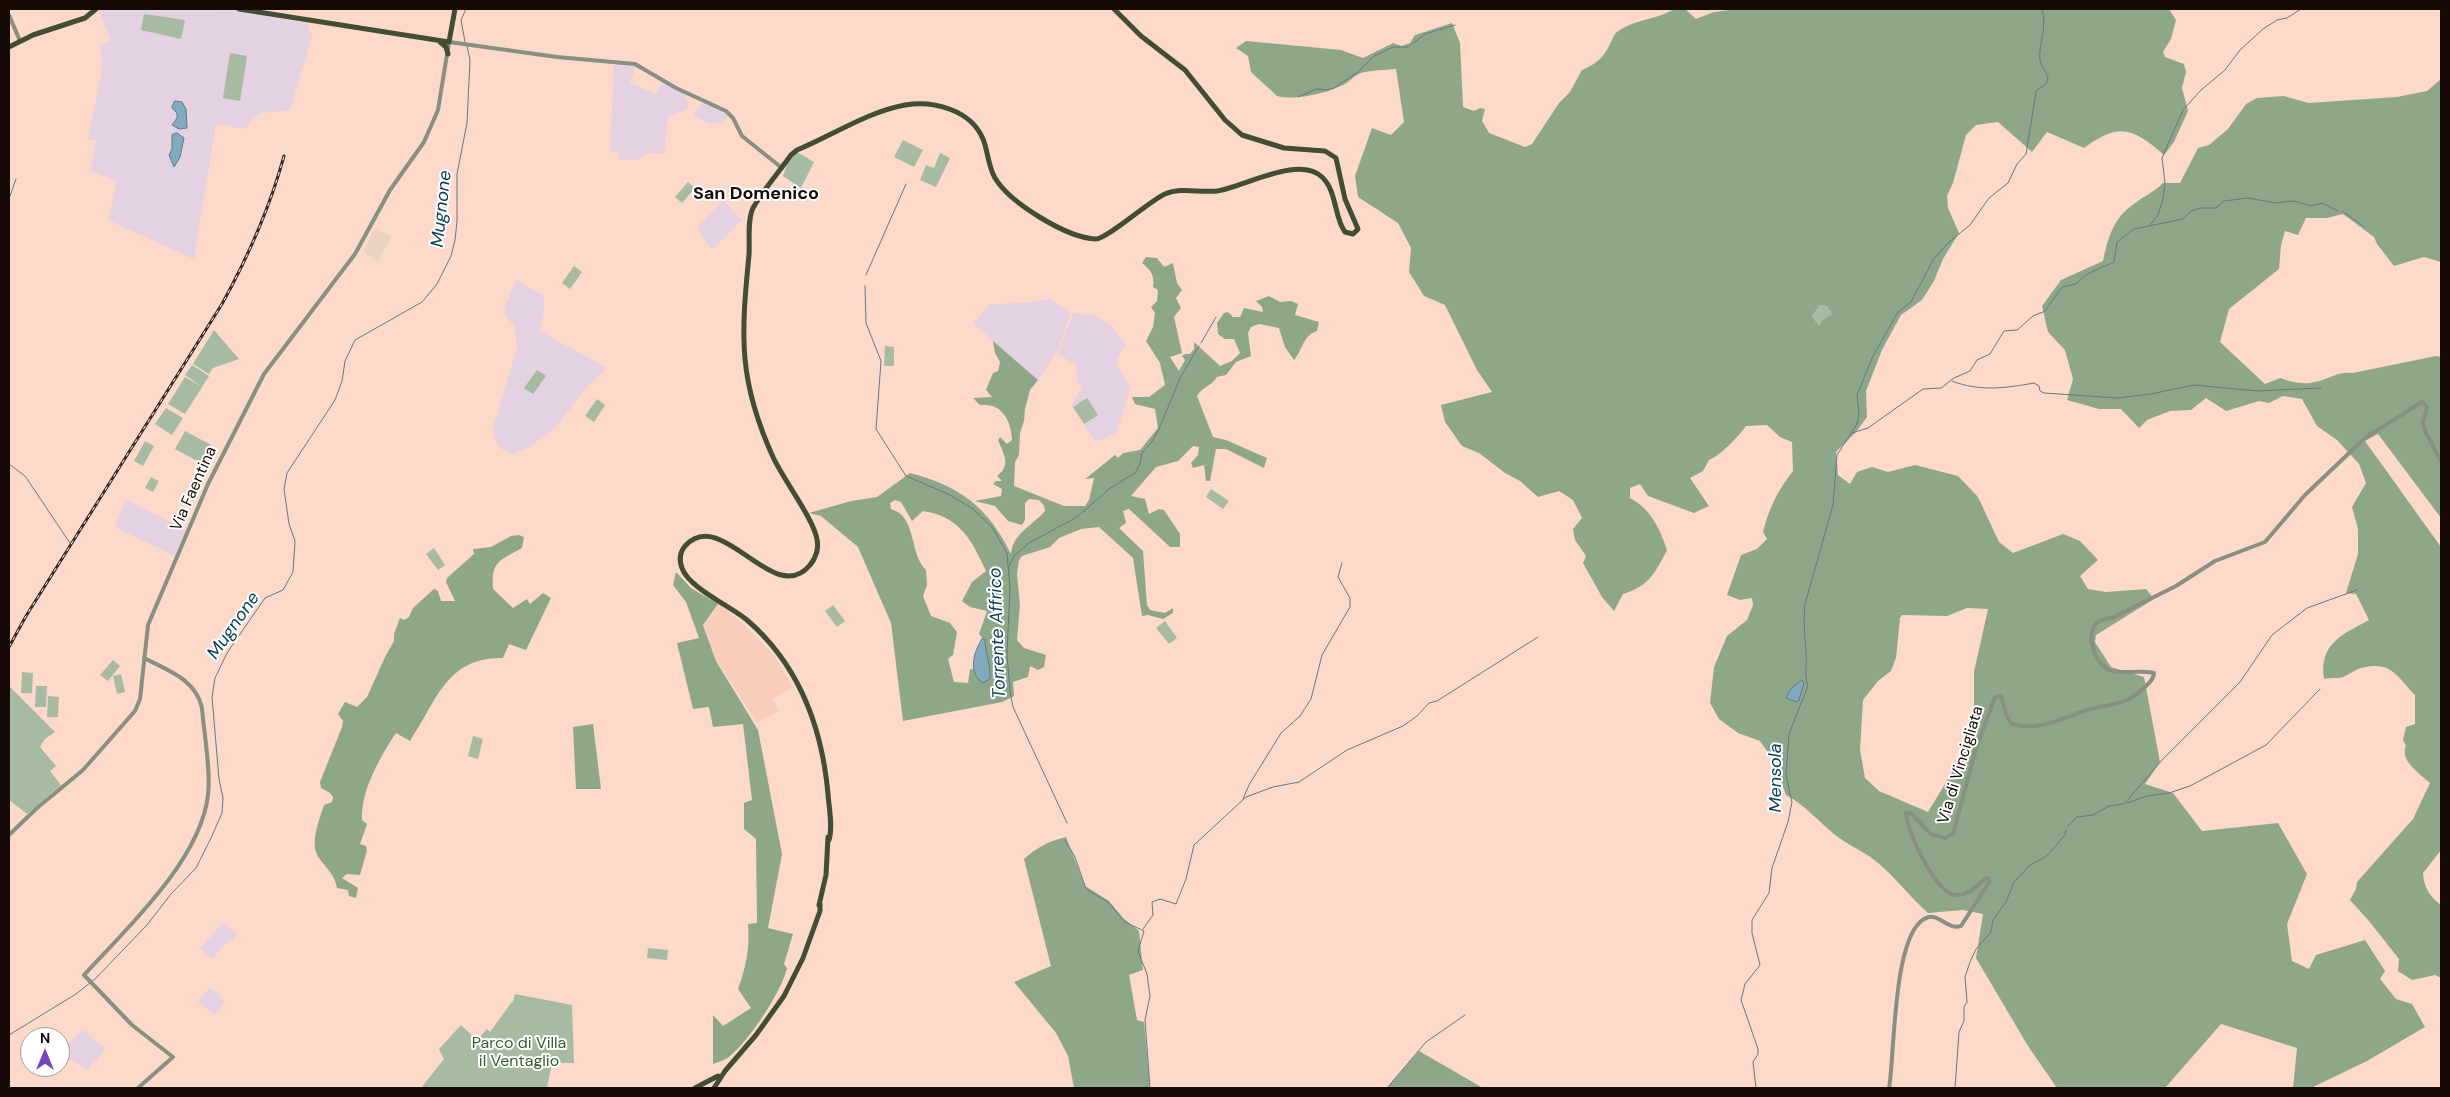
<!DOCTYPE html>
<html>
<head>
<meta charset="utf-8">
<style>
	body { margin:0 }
	#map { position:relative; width:2450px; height:1097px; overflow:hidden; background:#fdd9ca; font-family:"DM Sans",sans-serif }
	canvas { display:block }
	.frame { position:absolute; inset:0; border:10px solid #160a06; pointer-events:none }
	.north { position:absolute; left:20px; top:1027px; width:50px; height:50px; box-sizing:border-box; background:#fff; border:1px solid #a29d9b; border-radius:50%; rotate:0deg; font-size:14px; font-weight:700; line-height:20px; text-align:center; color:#160a06 }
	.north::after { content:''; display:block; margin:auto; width:18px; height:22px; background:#7344bc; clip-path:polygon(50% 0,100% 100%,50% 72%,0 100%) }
</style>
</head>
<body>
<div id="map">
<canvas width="2450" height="1097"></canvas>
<div class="frame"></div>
<div class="north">N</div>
</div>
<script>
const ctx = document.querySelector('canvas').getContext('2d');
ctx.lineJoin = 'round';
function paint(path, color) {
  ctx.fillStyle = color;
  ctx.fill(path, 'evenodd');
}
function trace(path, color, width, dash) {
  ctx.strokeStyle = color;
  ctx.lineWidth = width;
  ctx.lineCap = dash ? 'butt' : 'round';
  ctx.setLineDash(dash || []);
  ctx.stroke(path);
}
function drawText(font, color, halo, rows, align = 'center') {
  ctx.font = font + ' "DM Sans",sans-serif';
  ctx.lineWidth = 4;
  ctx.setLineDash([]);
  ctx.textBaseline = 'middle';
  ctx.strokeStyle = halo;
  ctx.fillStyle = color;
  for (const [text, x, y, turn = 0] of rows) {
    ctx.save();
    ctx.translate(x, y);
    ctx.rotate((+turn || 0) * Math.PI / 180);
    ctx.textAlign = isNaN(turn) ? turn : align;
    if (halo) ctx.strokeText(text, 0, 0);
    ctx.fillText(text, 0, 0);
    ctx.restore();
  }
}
const commercial = new Path2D(`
	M375 229 391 237 378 262 363 251Z`);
const built = new Path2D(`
	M719 604 741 622 774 655 793 687 772 699 779 711 757 723 716 659 704 625Z`);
const education = new Path2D(`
	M98 9H205L226 11 229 9 308 24 309 32 313 33 290 110 261 113 251 120 245 129 216 124 194 259 108 220 117 181 90 171 97 140 88 139 101 75 102 61 100 45 111 41Z
	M614 65 636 66 630 83 656 94 662 82 686 94 685 101H688V109L668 116 664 154 646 153 639 160 619 159V152H610Z
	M704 102 718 109 728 116 724 121 710 124 693 115Z
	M723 200 742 220 712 250 702 236 698 227Z
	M516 280 544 296V313L540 331 607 368 587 387 557 426 530 447 512 454 500 448 495 440 493 428 517 348 515 328 503 311Z
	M1049 299 1068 311 1070 315 1059 348 1038 380 973 323 990 304 1024 303Z
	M1073 313 1094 315 1110 324 1126 345 1118 357 1117 366 1131 388 1116 433 1095 442 1072 405 1082 387 1077 382 1076 365 1058 354Z
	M126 500 187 530 175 556 115 527Z
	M223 923 237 934 231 941 229 940 212 959 200 949Z
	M209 988 221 995 219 998 226 1002 214 1015 198 1002Z
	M83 1030 105 1049 88 1070 60 1053V1046L66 1045Z`);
const green = new Path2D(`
	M144 14 185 20 181 39 141 30Z
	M230 53 247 56 240 101 223 98Z
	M903 140 923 150 914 167 894 157Z
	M797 152 814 162 801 188 783 176 787 165Z
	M940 153 950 158 936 187 920 180 926 165 934 168Z
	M688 182 695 188 682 203 675 197Z
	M574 266 582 272 570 289 562 283Z
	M1820 305 1827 306 1832 314 1822 320 1819 326 1812 316Z
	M214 330 239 359 213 368 209 374 193 364Z
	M885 346 894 347V366H884Z
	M192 365 209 376 202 387 185 375Z
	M537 370 546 376 533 394 524 388Z
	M185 377 202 387 185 414 168 404Z
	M1087 398 1098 415 1084 424 1073 407Z
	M597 399 605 405 594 422 585 416Z
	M166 408 183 418 172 435 155 424Z
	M185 431 211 445 201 463 175 449Z
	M145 441 154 446 143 466 134 461Z
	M151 477 159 481 153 492 145 488Z
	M1211 489 1229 501 1223 509 1206 497Z
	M434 548 445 565 438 570 426 554Z
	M833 605 845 621 837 627 825 611Z
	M1165 621 1177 638 1169 644 1156 628Z
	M113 660 120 666 108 681 100 675Z
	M22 672 33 673 32 693H21Z
	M121 674 125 692 117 694 113 676Z
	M9 686 55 732 45 739 40 747 56 766 50 771 61 785 27 814 9 800Z
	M36 686H47L46 707H35Z
	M48 696 59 697 58 717H47Z
	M473 736 483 739 478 759 468 756Z
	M648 948 668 950 667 960 647 958Z
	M515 994 572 1005 574 1063H552L547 1088H421L444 1059 439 1049 461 1025 477 1040 487 1029 490 1032 511 1003 513 1002Z`);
const forest = new Path2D(`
	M1674 9H1685L1696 19 1714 12 1738 9H2169L2176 20 2171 39 2163 52 2165 57 2184 64 2186 72 2182 88 2188 111 2174 142 2164 155C2133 128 2119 122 2084 148L2047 132 2032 152 1998 122 1976 125 1966 135 1953 183 1947 196 1948 208 1959 233 1943 259 1934 281 1922 300 1901 315 1882 350 1866 391 1867 417 1856 432 1836 452 1838 475 1850 484 1857 472 1872 467 1888 472 1915 465 1958 476 1978 497 1999 542 2013 553 2063 534 2080 541 2098 560 2080 576 2088 589 2106 592 2146 589 2154 599 2096 635 2095 642 2111 667 2144 677 2160 762 2145 784 2173 793 2202 831 2278 823 2307 874 2287 924 2292 961 2309 969 2316 955 2365 940 2385 971 2380 979 2396 999 2412 1004 2425 1027 2367 1061 2311 1088H2293L2297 1048 2221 1024 2165 1088H2057L2028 1046 1976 958 1983 914 1963 910 1928 913C1909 896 1894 875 1873 859 1861 850 1846 844 1834 834 1818 821 1805 805 1786 795L1781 781 1778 761 1769 754 1760 741 1738 733 1719 719 1710 703 1714 667 1727 636 1747 620 1753 605 1752 598 1740 600 1727 595 1741 555 1757 549 1767 539 1763 532C1769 508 1778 490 1793 471L1792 442 1780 437 1767 425 1746 426C1738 437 1720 456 1709 460L1703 471 1690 478 1709 506 1694 513 1648 496 1640 484 1630 488V498C1651 509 1660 529 1667 550 1655 573 1649 586 1623 594L1614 611 1602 597 1583 563 1586 556 1575 540 1573 529 1582 518 1573 500 1559 491 1538 497 1520 481 1505 473 1479 453 1462 446 1445 422 1441 405 1492 392 1477 370 1445 305 1424 296 1409 272 1411 248 1398 223 1358 197 1355 176 1372 128 1391 135 1404 122 1396 69C1385 70 1372 70 1361 73 1355 75 1350 81 1345 84 1328 93 1295 101 1277 96L1251 72 1248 56 1236 48 1246 41 1341 50 1363 58 1393 43 1402 46 1410 43 1415 35 1452 23 1460 43 1463 107 1474 111 1480 108 1485 109 1482 121 1489 133 1525 147 1532 144 1559 103 1570 92 1582 70C1598 63 1604 57 1611 42 1613 38 1614 34 1617 32 1634 19 1657 20 1674 9ZM1820 305 1827 306 1832 314 1822 320 1819 326 1812 316ZM1967 608 1988 609 1974 672V727L1965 751 1928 812 1879 791 1865 778 1860 750 1863 700 1878 681 1891 671 1896 658 1900 618 1902 615 1947 616Z
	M2441 79V262L2424 257 2394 266 2377 244 2374 237 2343 214 2327 218H2306L2298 235 2285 231 2281 245 2279 269 2229 309 2220 342 2265 384 2280 378C2292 382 2302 385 2315 382 2329 379 2338 371 2353 373L2436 356 2441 357V518L2378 434 2365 441 2441 547V850L2423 873C2424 888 2430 897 2441 905V978L2435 975 2412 980 2398 971 2399 959 2369 921 2350 900 2356 889 2357 882 2413 819 2430 783C2420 774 2399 760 2406 746L2403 740 2406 727 2415 724V695C2397 676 2390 660 2361 668 2354 670 2349 675 2343 677 2338 679 2331 677 2324 679 2319 643 2342 635 2369 620L2356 594 2346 593 2358 554V529L2352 507 2366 483 2359 464 2337 440 2317 426 2302 399 2283 396 2269 403 2259 401 2226 411 2206 398 2191 410 2170 411 2147 420 2139 428 2121 409H2099L2067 400 2073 379 2065 350 2048 332 2042 306 2061 280 2103 261C2108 238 2113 218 2134 204 2144 196 2154 192 2163 183H2180L2198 148 2209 145 2228 129 2246 104 2257 98 2284 96 2308 103 2397 97 2427 91Z
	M1146 257 1157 258 1164 267 1173 263 1177 283 1182 290 1176 298 1181 308 1174 317 1182 353 1170 357 1179 371 1185 360 1182 356 1185 354H1190L1194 349V342L1220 366 1232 361 1240 353 1234 339H1225L1218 334 1217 323 1224 313 1228 312 1233 317H1240L1244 308 1263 312 1262 307 1256 301 1269 296 1280 302 1291 301 1298 304 1295 315 1319 322 1317 331C1302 336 1303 350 1294 360L1285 347 1279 328 1259 324 1251 327 1248 333 1251 356 1236 362 1226 375 1217 377C1212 386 1203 386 1197 396L1213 437 1226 440 1267 458 1264 468 1226 449H1216L1210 481H1206L1204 465 1193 468 1191 463 1198 455 1199 447 1193 446 1178 461 1156 467 1131 496 1145 499 1149 514 1159 509 1164 510 1180 534V547H1170L1129 509 1123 511 1126 523 1119 528 1143 551 1147 605 1150 610 1165 613 1173 608V613L1163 619 1148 615 1142 616 1133 558 1099 527 1081 529 1059 538 1050 547 1022 556 1019 560 1017 574 1020 605 1017 640 1024 648 1046 655 1044 667 1038 670 1030 666 1028 677 1013 682 1014 696 1002 702 903 721 891 623 858 547 821 516 809 513 851 501 877 497 910 473C960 486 988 507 1011 554 1013 533 1032 526 1045 511L1044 506 1039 500 1029 499 1025 503V520L1022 525 1008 521 995 506 975 501 1001 496 1002 489 993 484 996 481H1002L997 476C1012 465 1003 453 998 440L1000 437 1007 444 1012 440C1011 420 1002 403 980 405L973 398 992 397 986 390 993 373 998 371 1000 362 995 353 993 341 1038 380 1030 390 1025 409 1024 421 1020 433 1019 455 1015 462 1014 486 1064 506H1085L1089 500 1094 478 1085 479 1115 455 1118 458 1123 453 1140 450 1158 428 1155 409 1135 404 1132 397H1149L1165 385 1160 363 1146 341 1153 327 1155 313 1151 307 1157 301 1158 290 1153 287C1155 276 1151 270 1142 263ZM895 500 901 502 912 521 923 511C959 516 972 540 986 571L972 582 962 601 970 607 987 611 979 634 985 641 986 655 976 677 974 670 970 669 968 683 954 682 948 659 953 655 957 632 950 623 931 616 923 596 927 585 926 570C909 554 917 516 891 509L890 503Z
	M519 535 524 537 522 548C499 561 491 561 493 589L513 608 527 599 530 604 543 593 551 598 526 650 509 644 503 658C446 657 437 701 410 741L396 733C380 757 361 790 362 820L367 824 360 844 366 846 367 850 360 875 347 874 342 878 358 888 356 898 349 896 348 890 337 888C335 875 327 869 319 858 309 844 319 821 324 805L332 802 333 797 330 793 321 788 320 782 342 727 343 721 338 714 345 702 357 707 367 697 385 657 394 641V634L400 618 404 620 409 617 413 608 434 589 438 591 441 601H455L446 582 447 578 474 554 473 549 491 547 511 536Z
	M676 572 691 588 718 604 703 625 716 661 758 730 782 854 768 928 793 934 784 964 787 968C782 991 749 1041 730 1056 726 1060 718 1062 713 1064V1015L723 1026 751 1008 738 989C746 967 750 948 748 924L757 923 756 839 744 829V803L752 800 743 724 713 727 709 707 693 709 677 643 699 638 686 602 673 585Z
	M593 724 601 789H576L573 727Z
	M1066 837 1085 886 1109 901 1123 918 1139 931 1143 970 1129 975 1137 1020 1144 1022 1150 1088H1074L1068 1056 1056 1033 1014 982 1051 966 1024 859C1036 848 1049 841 1066 837Z
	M1419 1051 1483 1088H1387Z`);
const water = new Path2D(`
	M175 101 182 102 186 109 187 128 179 129 172 125 177 118V113L172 108Z
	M177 133 184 138 180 157 174 167 169 155 172 149V135Z
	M982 639H985C985 653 991 664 990 679L983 683C967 673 974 651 982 639Z
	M1802 680 1804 683 1799 700 1796 702 1786 698 1790 690Z`);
const stream = new Path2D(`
	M465 42 461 20 466 9
	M2036 91 2046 84 2048 78C2047 71 2041 68 2040 60 2038 43 2048 28 2042 9
	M1298 97 1317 89 1328 90 1334 88 1358 72 1374 56 1393 47H1408L1425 34 1455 25
	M9 199 16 179
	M2342 211 2365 227
	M2150 225 2158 215 2163 199 2165 183 2162 158 2183 110 2201 90 2225 70 2240 50 2263 29 2277 20 2287 18 2301 9
	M866 275 906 184
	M865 286 866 323 881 361 876 429 906 476 948 494 973 509 992 527 1007 553 1010 588 1007 654 1010 691 1013 707 1067 823
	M1201 343 1216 317
	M1952 381C1980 392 2006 388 2034 383L2039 386 2040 391 2044 393 2117 398 2151 394 2194 385 2257 391 2321 388
	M1852 433 1868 428 1923 389 1941 388 1954 378 1970 371 1977 360 1990 354 2004 331 2017 330 2033 316 2045 311 2062 287 2076 284 2087 274 2114 262 2117 242 2134 229 2183 219 2191 211 2200 208H2216L2224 201 2248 198 2276 203 2294 201 2311 206 2322 203 2338 211
	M9 464 25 476 70 543
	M1009 567 1014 556 1029 543 1077 517 1109 489 1135 473 1140 464 1142 453 1151 443 1159 429 1180 378 1199 346
	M1243 799 1249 785 1281 733 1300 716 1311 699 1322 655 1350 607V598L1338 577 1342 563
	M2127 803 2147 796 2169 793 2190 786 2266 745 2320 689
	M2124 804 2163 759 2240 682 2272 635 2307 608 2357 590
	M2067 827 2077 817 2093 815 2109 806 2123 804
	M1065 840 1075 857 1086 889 1108 902 1125 922 1144 931 1138 951 1147 974 1150 996 1145 1020 1150 1088
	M1143 929 1153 915 1152 902 1160 899 1176 904 1186 879 1194 845 1246 797 1273 787 1299 782 1347 750 1403 726 1417 716 1429 703 1437 701 1538 637
	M9 1035 76 994 96 978 147 925 171 894 196 868 211 838 222 813 223 798 219 779 212 697 215 678 227 653 265 598 283 590 293 572 295 541 289 524 284 489 287 473 335 400 342 381 345 361 355 340 422 302 437 284 451 256 455 240 457 221V174L467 123 470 60 467 46
	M1387 1088 1426 1042 1465 1015
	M1756 1088 1753 1062 1758 1054V1049L1741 1000 1745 984 1760 965 1752 933V920L1769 893 1772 868 1788 822 1792 802 1786 775 1789 734 1808 686C1804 674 1807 665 1806 653 1805 637 1803 621 1805 604L1833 505 1837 455 1857 424 1859 414 1857 395 1873 356 1898 312 1911 302 1933 260 1949 242 1970 225 1989 198 2008 183 2017 164 2026 154 2036 92
	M1955 1088 1959 1032 1964 1021V1007L1967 1002 1965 977 1970 962 1976 949 1991 932 1993 920 2006 902 2014 882 2030 865 2047 856 2065 835 2066 830`);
const minor = new Path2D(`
	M9 15 20 41
	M9 835 37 808 83 770 135 711 140 699 148 625 208 484 264 374 355 254 390 190 424 142 438 110 449 42 557 57 635 64 676 88 726 111 733 118 742 136 782 168
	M138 1088 173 1057 132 1025 84 975C126 929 201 860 208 795 211 769 204 735 202 708 196 679 167 670 144 658
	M1889 1088C1895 1057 1892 925 1929 917 1940 915 1948 930 1961 926L1990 881 1988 878 1985 879C1976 886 1967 897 1955 895 1935 892 1907 832 1906 813H1911L1931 834 1945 838 1953 834 1975 752 1995 697 2001 696 2007 717 2012 724C2038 732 2063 718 2087 710 2115 702 2123 708 2146 686 2150 682 2154 679 2154 673 2130 667 2106 684 2094 651 2092 645 2090 639 2092 632 2095 621 2101 619 2112 618L2176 586 2215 561 2265 542 2305 495 2365 438 2420 403 2423 402 2427 407 2423 423 2425 431 2441 461`);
const major = new Path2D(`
	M239 9 449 42 455 9
	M440 42 446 47 448 54
	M9 47 33 35 85 18 96 9
	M829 840C833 827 829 808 828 794 822 727 799 665 747 620 730 606 688 587 682 568 679 560 680 552 685 546 722 505 774 609 810 565 816 558 819 548 817 539 813 518 783 479 773 457 738 380 741 336 749 255 750 242 747 220 753 208 763 190 779 172 791 155L797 150C833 135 867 112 905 105 933 100 971 110 983 139 988 151 988 166 995 178 1010 203 1067 238 1096 239 1107 239 1149 201 1165 194 1181 187 1200 193 1217 191 1244 187 1298 155 1322 177 1337 191 1334 217 1345 232L1353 234 1358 229 1345 199 1336 158 1325 151 1284 148 1242 135 1225 120 1185 70 1141 36 1114 9
	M819 905 826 875 828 837
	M695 1088 718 1076
	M714 1088 725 1071 756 1035 784 996 803 958 820 911V904`);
const rail = new Path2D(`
	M9 647 26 616 222 304C248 257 270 207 284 156`);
const streetNames = [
	["Via Faentina",194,489,-66],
	["Via di Vincigliata",1961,765,-73]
];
const parkNames = [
	["Parco di Villa",519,1044],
	["il Ventaglio",519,1062]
];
const neighbourhoodNames = [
	["San Domenico",756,194]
];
const waterNames = [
	["Mugnone",442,209,-84],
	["Mugnone",234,626,-55],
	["Torrente Affrico",998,633,-92],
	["Mensola",1776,778,-90]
];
paint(commercial, '#e8d3c5');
paint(built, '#f9cdbb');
paint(education, '#e4d1e1');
paint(green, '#a6bba2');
paint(forest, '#8fa789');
paint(water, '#82a9bc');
trace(water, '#627985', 1);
trace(stream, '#627985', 1);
trace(minor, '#889082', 4);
trace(major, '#414e35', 5);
trace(rail, '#382923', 3);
trace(rail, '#fff', 1, [4]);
drawText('16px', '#160a06', '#fff', streetNames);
drawText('16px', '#385c30', '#fff', parkNames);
drawText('bold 18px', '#160a06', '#fff', neighbourhoodNames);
drawText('italic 18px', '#074054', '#fff', waterNames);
</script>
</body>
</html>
